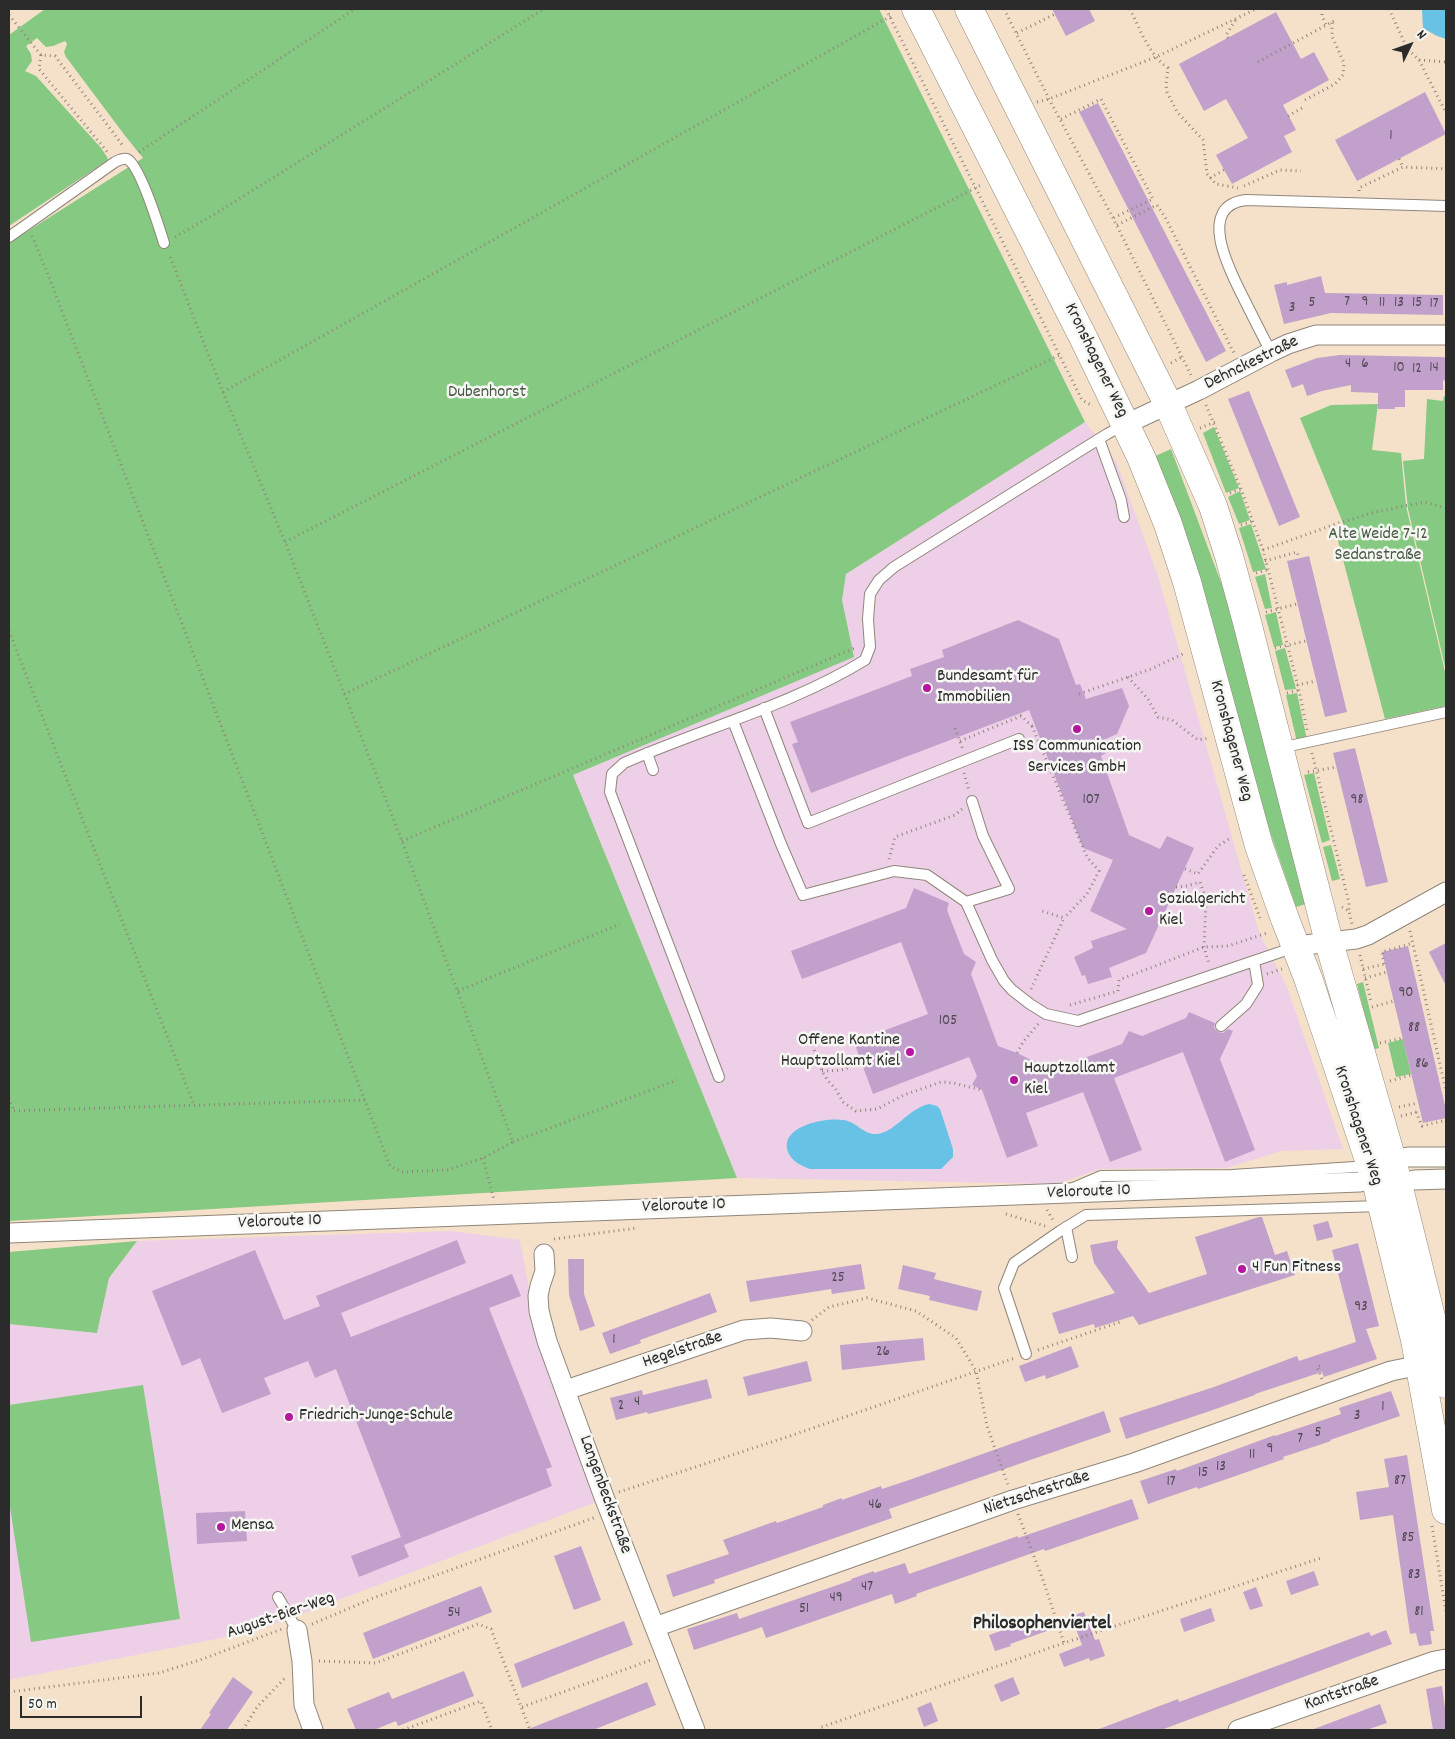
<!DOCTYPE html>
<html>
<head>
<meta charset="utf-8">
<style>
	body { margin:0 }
	#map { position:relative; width:1455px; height:1739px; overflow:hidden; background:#f5e1c9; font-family:Dekko,sans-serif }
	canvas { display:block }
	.frame { position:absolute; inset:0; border:10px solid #2b2b2b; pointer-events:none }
	.north { position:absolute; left:1385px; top:20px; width:50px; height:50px; -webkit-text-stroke:4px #f6f6f2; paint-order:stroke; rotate:48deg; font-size:14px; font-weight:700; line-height:20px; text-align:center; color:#2b2b2b }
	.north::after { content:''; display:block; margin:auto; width:18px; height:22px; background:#2b2b2b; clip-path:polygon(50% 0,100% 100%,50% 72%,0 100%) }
	.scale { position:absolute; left:20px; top:1696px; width:122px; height:22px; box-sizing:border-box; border:2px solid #2b2b2b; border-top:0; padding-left:6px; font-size:15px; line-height:18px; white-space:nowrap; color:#2b2b2b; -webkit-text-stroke:4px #f6f6f2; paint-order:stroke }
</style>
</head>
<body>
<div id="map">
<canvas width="1455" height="1739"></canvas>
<div class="frame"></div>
<div class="north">N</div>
<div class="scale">50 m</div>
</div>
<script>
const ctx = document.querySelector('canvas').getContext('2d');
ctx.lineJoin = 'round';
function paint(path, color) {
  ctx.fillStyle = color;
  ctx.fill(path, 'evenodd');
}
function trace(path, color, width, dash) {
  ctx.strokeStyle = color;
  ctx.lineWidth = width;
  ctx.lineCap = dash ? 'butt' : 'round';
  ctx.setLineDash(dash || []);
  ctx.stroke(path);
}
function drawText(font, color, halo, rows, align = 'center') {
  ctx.font = font + ' Dekko,sans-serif';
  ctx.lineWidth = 5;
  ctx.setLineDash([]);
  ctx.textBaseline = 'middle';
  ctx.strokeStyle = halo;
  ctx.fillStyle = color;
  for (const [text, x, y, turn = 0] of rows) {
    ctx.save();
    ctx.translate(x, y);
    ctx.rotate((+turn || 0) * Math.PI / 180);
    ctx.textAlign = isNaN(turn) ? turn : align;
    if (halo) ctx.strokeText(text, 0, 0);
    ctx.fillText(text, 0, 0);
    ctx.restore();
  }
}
const built = new Path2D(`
	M1085 422 1116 461 1158 576 1259 932 1287 987 1343 1149 1281 1151 1227 1168 1100 1169 1057 1184 737 1178 573 775 853 657 842 600 846 574Z
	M452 1231 520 1240 537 1331 599 1501 257 1631 9 1680V1324L97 1333 109 1278 137 1241Z`);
const green = new Path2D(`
	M45 9H879L1085 422 846 574 842 600 854 657 573 775 737 1178 9 1221V243L143 158 126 137 66 57 64 52 67 44 65 41 53 46 46 47 37 38 26 46 31 54 32 61 25 71 36 76 101 148 107 157 108 160 9 226V35Z
	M1444 396H1446V671L1408 509 1403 461 1424 459 1427 399 1443 401Z
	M1378 404 1372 450 1401 453 1406 506 1446 676V706L1385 719 1336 533 1345 528 1300 418 1331 405Z
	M1214 427 1239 488 1226 493 1203 433Z
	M1171 449 1225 593 1309 903 1296 907 1259 800 1151 458Z
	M1240 491 1250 520 1239 524 1228 497Z
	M1251 524 1266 569 1253 572 1239 528Z
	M1265 574 1272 608 1265 609 1255 577Z
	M1276 612 1283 645 1274 647 1265 615Z
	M1285 648 1296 689 1285 690 1275 651Z
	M1297 693 1307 740 1297 742 1286 695Z
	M1314 773 1330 840 1322 843 1304 775Z
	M1331 845 1340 879 1332 881 1323 847Z
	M1363 982 1379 1048 1372 1050 1369 1032 1357 984Z
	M1403 1039 1411 1074 1396 1077 1388 1043Z
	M137 1241 109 1278 97 1333 9 1324V1252Z
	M143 1385 180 1619 31 1642 9 1501V1405Z`);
const water = new Path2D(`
	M1422 9H1446V39L1437 36 1423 28Z
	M929 1104 937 1106 940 1109 953 1149V1157L941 1169H810C802 1166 793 1162 789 1154 776 1127 825 1117 843 1120 856 1121 863 1135 877 1134 894 1133 909 1108 929 1104Z`);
const building = new Path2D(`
	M1052 9H1089L1095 21 1066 36Z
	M1276 12 1301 59 1314 52 1329 80 1283 105 1296 130 1284 136 1292 152 1232 184 1216 155 1248 138 1226 99 1204 111 1179 64Z
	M1425 92 1446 134 1357 181 1335 140Z
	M1098 103 1226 351 1206 362 1079 112Z
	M1321 276 1325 293 1443 295V315L1331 313 1284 324 1274 285 1287 282V285Z
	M1340 355 1443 357 1446 358V381L1443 380V390H1405V407H1395V409H1378V393L1351 392V385L1322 391 1307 396 1303 384 1292 388 1285 370 1317 358Z
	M1249 391 1300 517 1279 526 1228 399Z
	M1309 556 1347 712 1325 717 1287 561Z
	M1018 620 1059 639 1076 685 1080 684 1086 699 1122 688 1129 706 1117 734 1101 741 1106 753 1101 756 1129 835 1160 849 1167 836 1194 848 1146 953 1109 968 1112 977 1088 984 1085 975 1082 976 1074 957 1093 948 1091 941 1127 929 1090 911 1113 860 1083 848 1029 710 811 793 792 744 798 742 790 722 912 676 910 669 944 657 942 650Z
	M1355 748 1388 882 1366 887 1333 753Z
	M914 888 949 903 947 910 964 954 976 962 971 974 998 1046 1017 1053 1052 1070 1122 1044 1129 1031 1142 1036 1186 1018 1189 1012 1215 1023 1214 1028 1218 1032 1223 1033 1228 1029 1233 1031 1220 1059 1255 1150 1225 1162 1183 1052 1114 1078 1142 1150 1110 1162 1083 1092 1026 1113 1038 1146 1007 1158 982 1090 972 1085 977 1076 969 1057 873 1094 854 1042 928 1014 901 942 802 979 791 951 906 908Z
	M1446 943V986L1429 952Z
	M1408 946 1446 1110V1118L1423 1123 1382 952Z
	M1259 1217H1262L1275 1255 1287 1251 1295 1275 1139 1325 1133 1316 1095 1328 1094 1324 1059 1334 1052 1313 1115 1293 1094 1263 1090 1245 1118 1240 1117 1248 1149 1293 1207 1274 1195 1237Z
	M1328 1221 1333 1237 1317 1241 1313 1225Z
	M457 1240 466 1263 341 1313 351 1337 512 1274 521 1296 489 1308 552 1467 546 1469 552 1486 404 1545 409 1557 359 1577 351 1556 401 1537 336 1369 315 1378 308 1361 264 1378 271 1394 222 1413 200 1358 182 1366 152 1291 255 1250 284 1320 320 1306 316 1296Z
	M1358 1243 1379 1326 1366 1329 1377 1359 1324 1377 1322 1372 1255 1394V1395L1210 1411 1126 1439 1119 1418 1214 1387 1297 1356 1299 1361 1356 1342 1332 1250Z
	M568 1259H584V1294L595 1326 580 1331 569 1295Z
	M861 1264 865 1289 832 1294 831 1289 750 1302 746 1281Z
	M903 1265 936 1273 934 1279 982 1291 977 1311 929 1300 930 1296 898 1289Z
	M710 1293 717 1312 640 1340 641 1343 610 1354 602 1333Z
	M923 1338 925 1360 842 1370 840 1345Z
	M1071 1346 1079 1367 1046 1379 1045 1375 1025 1382 1019 1366Z
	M807 1361 812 1381 748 1396 743 1377Z
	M707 1379 712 1398 648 1414 647 1412 616 1420 610 1398 642 1390 643 1395Z
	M1391 1391 1400 1416 1330 1440 1331 1441 1283 1457 1284 1459 1247 1472 1198 1489 1197 1487 1148 1504 1140 1481 1176 1469 1177 1471 1275 1435V1436L1341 1414 1339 1408Z
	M1104 1411 1111 1432 889 1509 892 1518 714 1580 715 1583 673 1597 666 1575 729 1554 723 1540 776 1521 777 1523 823 1507V1505L842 1498V1500L881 1486 882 1489 909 1480Z
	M1407 1455 1434 1631H1430L1432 1644 1419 1646 1416 1633 1410 1634 1393 1515 1360 1520 1356 1492 1389 1487 1384 1459Z
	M1132 1499 1139 1519 1045 1551 1044 1549 916 1594 917 1596 895 1604 892 1594 766 1638 762 1627 694 1650 687 1629 737 1613 739 1619 852 1580 851 1579 874 1571V1573L905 1563 909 1574 1018 1536V1538Z
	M245 1511 247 1541 197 1544 196 1513Z
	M581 1546 601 1600 574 1610 554 1556Z
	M1314 1571 1319 1585 1291 1595 1286 1581Z
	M481 1586 492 1612 373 1659 363 1633Z
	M1256 1587 1263 1606 1250 1610 1243 1592Z
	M1211 1608 1215 1621 1184 1632 1180 1619Z
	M1084 1612 1095 1640 1099 1639 1105 1656 1090 1661 1089 1658 1064 1667 1059 1654 1082 1645 1071 1616Z
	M1042 1617 1047 1631 1010 1644 1011 1646 995 1651 989 1635Z
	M624 1621 633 1645 522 1688 514 1664Z
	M1386 1630 1392 1644 1161 1730H1099V1729L1178 1699 1179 1702 1369 1632 1371 1636Z
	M464 1671 474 1696 398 1726 396 1721 374 1730H356L347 1709 389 1692 392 1699Z
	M233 1677 253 1692 227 1730H200L211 1714 209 1713Z
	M1013 1677 1020 1694 1001 1702 994 1685Z
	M647 1682 656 1705 593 1730H526Z
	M1442 1686 1446 1716V1730H1433L1426 1689Z
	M931 1702 938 1721 924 1727 917 1708Z
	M1380 1704 1387 1723 1366 1730H1314V1729Z`);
const path = new Path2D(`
	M886 9 1082 400 1093 406
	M1004 9 1049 99 1113 218 1192 377
	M1130 9C1140 29 1149 55 1168 68L1166 85 1167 92 1177 112 1203 140 1207 174 1216 184 1238 188
	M1322 9V15L1326 25
	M1389 9 1407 48 1419 60 1446 62
	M9 15 41 55 55 56 124 147
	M1017 33 1055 14
	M1228 38 1226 35 1237 18
	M41 55 39 69 109 154
	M1419 60 1446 113
	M1258 62 1334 21
	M1305 100 1335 84 1343 75 1344 63 1332 36V22
	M1037 102 1049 99 1156 57 1256 9
	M1288 116 1304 107
	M1061 119 1101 99 1153 199 1113 218
	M139 152 355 9
	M1399 159 1403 167
	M1210 178 1224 170
	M1244 186 1280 170 1301 171
	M1359 191V188L1403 167 1446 169
	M1117 225 1157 205 1165 217 1234 353
	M32 236 49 277 390 1166 402 1172 447 1170 483 1158 513 1142 402 841 285 542 223 392 169 254
	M175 237 213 215 544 9
	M1171 363 1182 357
	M223 392 891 16
	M1206 405 1241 489 1263 550 1299 690 1307 730
	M1200 428 1215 422
	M1230 493 1241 489
	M1241 525 1253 521
	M285 542 983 184
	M1263 550 1336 524 1375 512 1424 502 1446 508
	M1265 561 1297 552 1299 558
	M1256 573 1267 570
	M1266 612 1297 604
	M9 631 194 1105
	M1275 648 1306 641
	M1128 677 1148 699 1158 717 1172 720 1198 740 1209 738
	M1297 685 1316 681
	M1287 693 1299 690
	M344 694 1060 355
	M1079 694 1151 669 1185 653
	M1032 726 1087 857 1099 871 1087 894 1064 918
	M955 728 963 750
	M960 741 1021 716 1032 726 1034 724
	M1312 753 1349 903V911
	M1308 772 1337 767
	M964 773 969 791
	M402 841 857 647
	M889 859 895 837 955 815 962 809
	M1185 869 1198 874 1218 846 1232 837
	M1244 875 1260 918
	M1176 887 1187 886 1200 882 1206 899 1204 947 1209 964
	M1342 907 1349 911 1352 924
	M1410 931 1446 1091
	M1360 955 1371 1002
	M1384 964 1382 952 1413 943
	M1363 969 1385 964
	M1267 974 1282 969
	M1365 978 1387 972
	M1031 989 1064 918 1042 911
	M458 991 620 924
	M1070 1005 1118 991 1119 980 1204 947 1228 946 1267 933
	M1372 1007 1394 1001
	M809 1036 822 1071 828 1081 835 1088 843 1102 856 1111 877 1109 904 1095 941 1082 953 1083 982 1090
	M1380 1043 1403 1038
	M1017 1053 1023 1042 1039 1023
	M822 1071C837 1071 849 1071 860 1060
	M1390 1081 1411 1075
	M9 1098 14 1111
	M1399 1107 1418 1103
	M9 1111 365 1100
	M1416 1112 1422 1126 1446 1120
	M1401 1116 1420 1111
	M513 1142 677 1080
	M483 1158 494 1200
	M1047 1210 1054 1222
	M1006 1214 1045 1226
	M554 1239 637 1228
	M812 1320 829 1307 867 1298 916 1311 956 1338 976 1371 987 1426 1008 1485
	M1038 1350 1120 1322
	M1320 1366 1317 1367 1322 1379
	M619 1492 790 1436 1015 1358
	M1018 1514 1043 1580 1064 1643
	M1432 1526 1446 1612
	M312 1624 376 1597 596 1517
	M319 1661 376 1663 478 1624 491 1629 530 1730
	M9 1692 159 1673 200 1660 282 1629
	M522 1707 651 1660
	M243 1730 257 1707 286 1677
	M403 1730 481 1701 492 1730
	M820 1730 819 1728 1064 1643 1321 1558`);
const lane = new Path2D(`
	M9 237 115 162C119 160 123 158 127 159 140 165 159 227 164 243
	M1271 352C1262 335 1254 319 1246 303 1233 277 1193 206 1246 200L1446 206
	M1099 439 1121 500 1124 517
	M764 708 808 823 1019 739
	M733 721 781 844 803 895 894 871 927 875 966 902 992 960 1004 981 1012 990 1030 1004 1046 1014 1078 1021 1295 947
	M1280 748 1446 712
	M647 753 653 770
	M966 902 1009 889 983 836 972 801
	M1221 1026 1246 1004 1258 985 1254 961
	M719 1077 610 792 612 774 624 763C703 728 790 706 865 660L870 647 868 619 870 594 879 580 894 567 1107 434 1125 424
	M1073 1188 1101 1176 1232 1175 1370 1166
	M1066 1227 1072 1257
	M1026 1354 1004 1288 1014 1263 1060 1231 1086 1215 1381 1206
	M278 1597 297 1630`);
const street = new Path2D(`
	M1126 424 1199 390 1271 352 1288 344 1316 335H1446
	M1296 946 1356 939 1368 935 1446 892
	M1392 1160 1408 1157H1446
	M1414 1180 1446 1179
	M9 1233 1360 1182
	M544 1254 545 1271 540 1286 538 1296 539 1311 547 1341 604 1497 695 1730
	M566 1390 744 1330 771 1328 802 1331
	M655 1627 1013 1500 1134 1463 1391 1371 1430 1363
	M297 1630 302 1661 304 1705 313 1730
	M1238 1730 1435 1661 1446 1659`);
const secondary = new Path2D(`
	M916 9 1084 339 1141 457 1168 524 1187 582 1259 846 1285 919 1308 978 1376 1181 1415 1340 1446 1510
	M969 9 1168 404 1213 506 1229 556 1247 622 1329 942 1392 1160 1442 1361 1446 1384`);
const markers = [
	[927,688,5,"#b5179e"],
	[1077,729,5,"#b5179e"],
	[1149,911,5,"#b5179e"],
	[910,1052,5,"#b5179e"],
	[1014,1080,5,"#b5179e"],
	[1242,1269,5,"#b5179e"],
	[289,1417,5,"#b5179e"],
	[221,1527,5,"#b5179e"]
];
const numberNames = [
	["1",1391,137],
	["7",1347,303],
	["9",1365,303],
	["5",1312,304],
	["11",1382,304],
	["13",1399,304],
	["15",1417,304],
	["17",1434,305],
	["3",1292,309],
	["4",1348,365],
	["6",1365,365],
	["10",1399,369],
	["14",1434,369],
	["12",1417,370],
	["107",1091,801],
	["98",1357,801],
	["90",1406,994],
	["105",948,1022],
	["88",1414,1029],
	["86",1422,1065],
	["25",838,1279],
	["93",1361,1308],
	["1",614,1341],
	["26",883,1353],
	["4",637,1403],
	["2",621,1407],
	["1",1383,1408],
	["3",1357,1417],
	["5",1318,1434],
	["7",1300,1440],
	["9",1270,1450],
	["11",1252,1456],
	["13",1221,1468],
	["15",1203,1474],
	["87",1400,1482],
	["17",1171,1483],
	["46",875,1506],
	["85",1408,1539],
	["83",1414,1576],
	["47",867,1588],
	["49",836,1599],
	["51",804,1610],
	["81",1419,1613],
	["54",454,1614]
];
const streetNames = [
	["Kronshagener Weg",1095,361,64],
	["Dehnckestraße",1252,364,-26],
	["Kronshagener Weg",1230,741,75],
	["Kronshagener Weg",1357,1126,72],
	["Veloroute 10",1089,1193,-2],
	["Veloroute 10",684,1207,-2],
	["Veloroute 10",280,1223,-2],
	["Hegelstraße",683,1351,-19],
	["Nietzschestraße",1037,1494,-18],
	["Langenbeckstraße",604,1495,70],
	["August-Bier-Weg",281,1617,-19],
	["Kantstraße",1342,1694,-19]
];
const parkNames = [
	["Dubenhorst",487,394],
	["Alte Weide 7-12",1378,536],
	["Sedanstraße",1378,557]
];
const poiNames = [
	["Bundesamt für",937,678],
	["Immobilien",937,699],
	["ISS Communication",1077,748,"center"],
	["Services GmbH",1077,769,"center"],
	["Sozialgericht",1159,901],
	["Kiel",1159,922],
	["Offene Kantine",900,1042,"right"],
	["Hauptzollamt Kiel",900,1063,"right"],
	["Hauptzollamt",1024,1070],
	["Kiel",1024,1091],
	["4 Fun Fitness",1252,1269],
	["Friedrich-Junge-Schule",299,1417],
	["Mensa",231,1527]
];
const quarterNames = [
	["Philosophenviertel",1042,1625]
];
paint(built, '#edd0e8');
paint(green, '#85c982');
paint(water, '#67c2e5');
paint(building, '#c1a0cb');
trace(lane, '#90867a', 12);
trace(street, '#90867a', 21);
trace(secondary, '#90867a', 29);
trace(path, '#90867a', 3, [1, 4]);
trace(lane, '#fff', 10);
trace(street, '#fff', 19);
trace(secondary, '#fff', 28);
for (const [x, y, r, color] of markers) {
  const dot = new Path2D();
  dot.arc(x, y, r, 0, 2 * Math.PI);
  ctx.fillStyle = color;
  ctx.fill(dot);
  trace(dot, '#f6f6f2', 2);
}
drawText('15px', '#504853', null, numberNames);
drawText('18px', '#2b2b2b', '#f6f6f2', streetNames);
drawText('18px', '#465a45', '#f6f6f2', parkNames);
drawText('18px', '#2b2b2b', '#f6f6f2', poiNames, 'left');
drawText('bold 20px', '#2b2b2b', '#f6f6f2', quarterNames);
</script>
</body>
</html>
